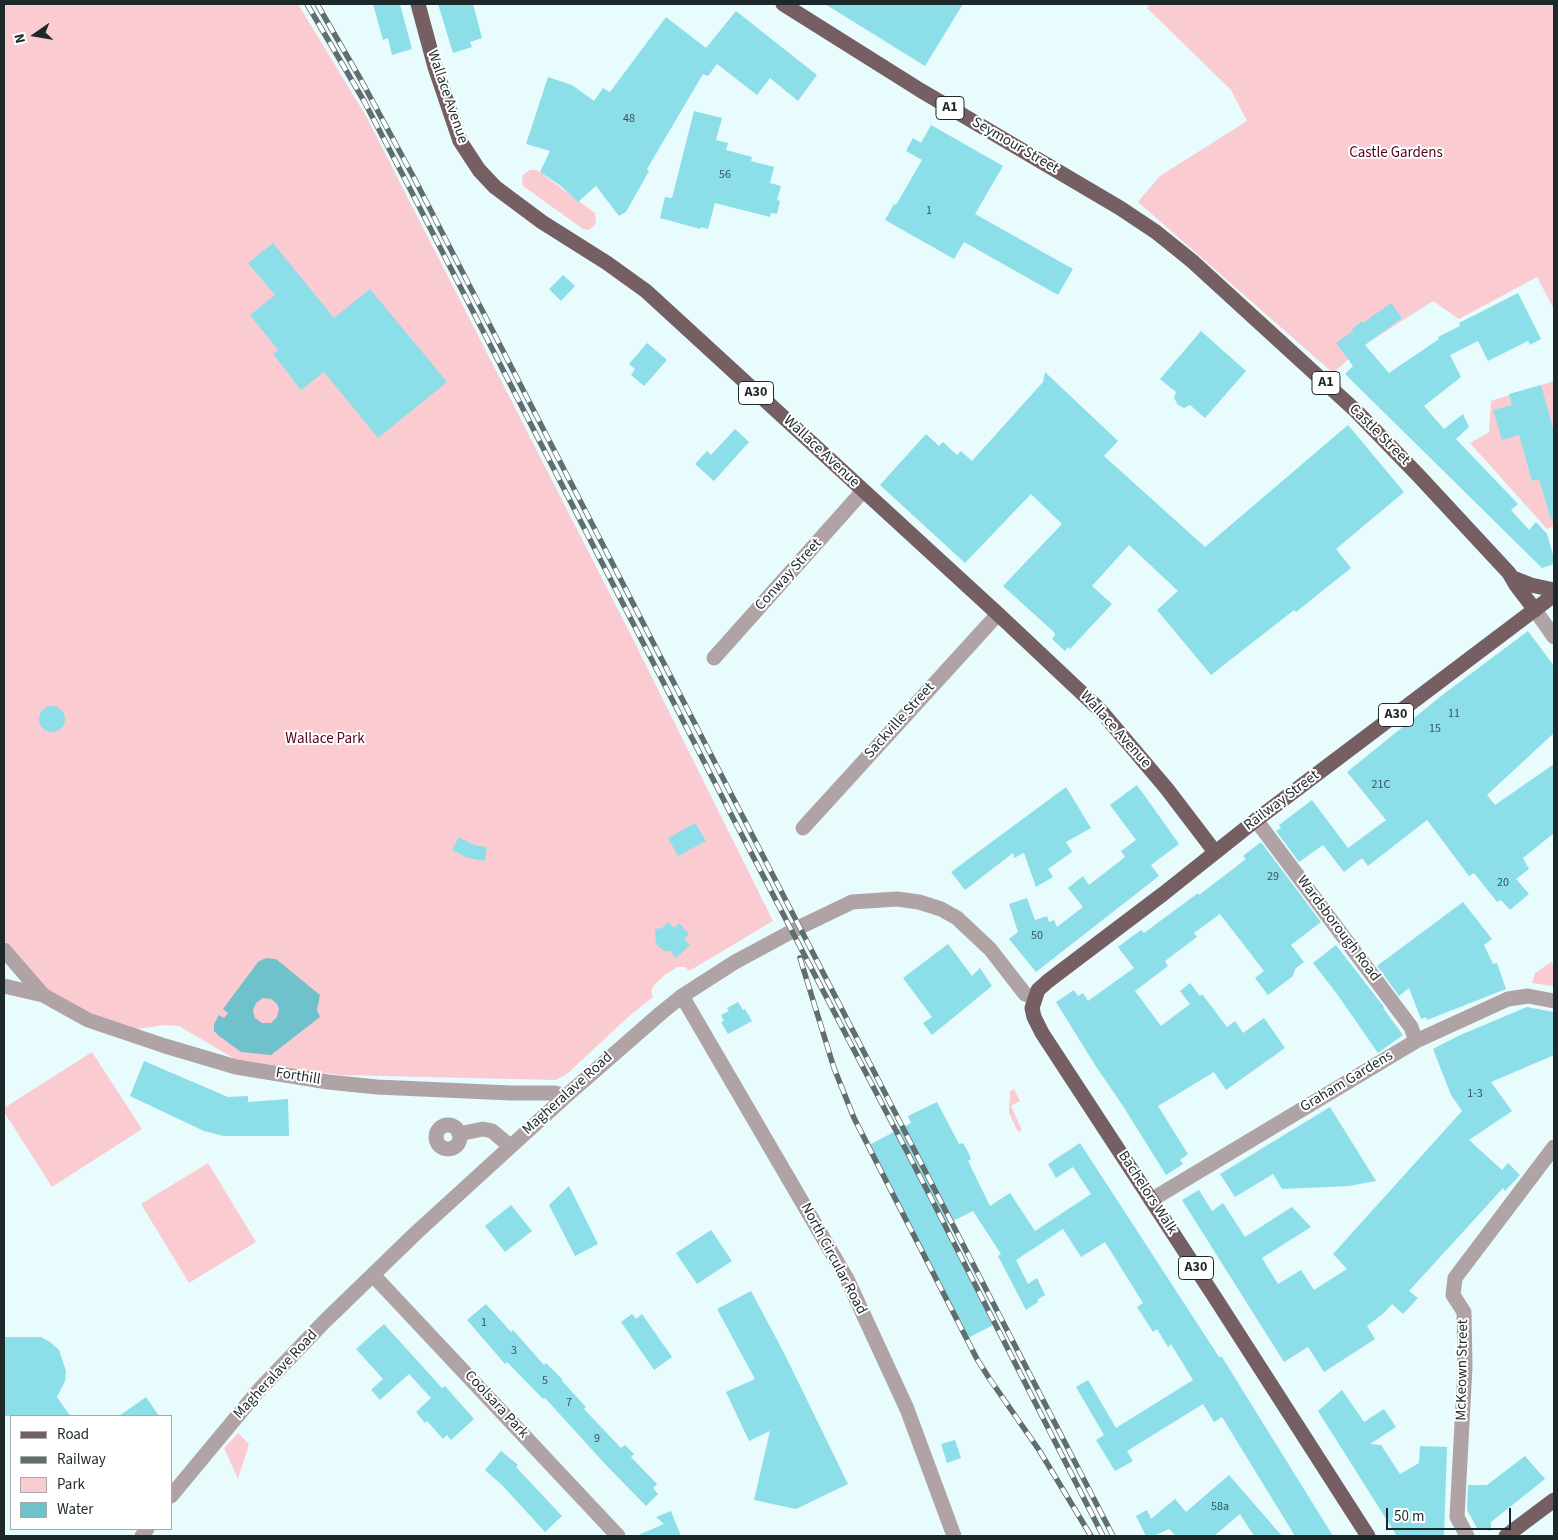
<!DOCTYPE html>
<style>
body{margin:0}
#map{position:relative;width:1558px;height:1540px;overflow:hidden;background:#e8fbfd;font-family:"Source Sans 3",sans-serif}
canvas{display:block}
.frame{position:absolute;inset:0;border:5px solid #1c282a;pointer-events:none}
.legend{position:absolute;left:10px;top:1415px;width:162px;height:115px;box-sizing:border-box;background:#fff;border:1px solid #a4a9aa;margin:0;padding:6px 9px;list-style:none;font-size:15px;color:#1c282a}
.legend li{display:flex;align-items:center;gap:10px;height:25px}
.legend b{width:25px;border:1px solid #a4a9aa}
.north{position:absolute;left:10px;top:10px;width:50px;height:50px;-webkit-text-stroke:4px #fff;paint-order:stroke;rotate:257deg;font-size:14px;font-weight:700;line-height:20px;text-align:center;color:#1c282a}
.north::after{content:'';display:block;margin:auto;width:18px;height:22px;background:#1c282a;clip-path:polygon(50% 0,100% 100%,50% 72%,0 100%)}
.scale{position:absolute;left:1386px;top:1508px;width:125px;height:22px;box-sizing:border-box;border:2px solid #1c282a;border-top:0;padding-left:6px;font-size:15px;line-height:18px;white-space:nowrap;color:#1c282a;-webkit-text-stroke:4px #fff;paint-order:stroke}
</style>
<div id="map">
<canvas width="1558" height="1540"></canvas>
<div class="frame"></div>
<ul class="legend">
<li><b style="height:6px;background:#755f62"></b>Road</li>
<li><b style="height:6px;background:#606e70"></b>Railway</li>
<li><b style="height:14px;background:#faccd2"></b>Park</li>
<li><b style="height:14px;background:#6fc1cc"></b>Water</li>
</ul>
<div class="north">N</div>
<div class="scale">50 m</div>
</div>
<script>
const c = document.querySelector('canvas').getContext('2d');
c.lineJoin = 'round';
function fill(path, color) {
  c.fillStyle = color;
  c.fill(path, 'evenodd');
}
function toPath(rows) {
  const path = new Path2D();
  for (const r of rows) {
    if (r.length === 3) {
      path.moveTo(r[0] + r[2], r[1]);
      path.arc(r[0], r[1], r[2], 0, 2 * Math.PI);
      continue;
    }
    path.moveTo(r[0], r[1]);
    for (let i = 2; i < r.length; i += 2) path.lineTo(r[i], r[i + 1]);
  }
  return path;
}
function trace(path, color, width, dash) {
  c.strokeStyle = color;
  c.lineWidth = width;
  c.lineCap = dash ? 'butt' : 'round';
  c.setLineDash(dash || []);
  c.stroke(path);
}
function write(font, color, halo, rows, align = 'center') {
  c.font = font + ' "Source Sans 3",sans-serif';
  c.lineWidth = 4;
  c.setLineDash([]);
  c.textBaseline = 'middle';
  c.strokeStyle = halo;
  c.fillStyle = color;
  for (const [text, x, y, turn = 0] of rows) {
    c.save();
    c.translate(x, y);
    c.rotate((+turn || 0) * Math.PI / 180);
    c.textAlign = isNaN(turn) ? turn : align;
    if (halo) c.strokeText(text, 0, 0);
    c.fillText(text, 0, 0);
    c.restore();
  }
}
fill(toPath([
 [4,4,298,4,366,116,632,637,773,921,689,971,685,967,678,967,666,974,654,985,651,991,653,997,627,1018,567,1074,556,1080,340,1075,240,1062,179,1026,165,1025,137,1029,91,1016,46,991,4,940],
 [1150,4,1554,4,1554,309,1537,277,1459,319,1433,301,1366,344,1333,373,1138,202,1160,176,1247,121,1231,90,1147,8],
 [530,170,537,170,595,213,596,223,593,227,589,230,583,229,523,186,522,182,523,175],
 [1554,381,1554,526,1547,529,1470,443,1489,432,1491,401],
 [1551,962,1554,966,1554,986,1532,983,1535,973],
 [92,1052,142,1129,52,1187,4,1112,4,1108],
 [1014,1089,1020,1101,1011,1106,1022,1130,1018,1132,1009,1113,1010,1091],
 [208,1163,256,1242,189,1283,141,1204],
 [238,1433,249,1444,238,1479,224,1448]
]), '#faccd2');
fill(toPath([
 [266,958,276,959,320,995,317,1010,320,1017,271,1055,241,1052,219,1036,214,1031,214,1024,219,1015,224,1018,228,1013,223,1009,258,962],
 [263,998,271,999,277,1004,279,1009,277,1017,271,1023,262,1023,255,1018,254,1015,253,1010,256,1003]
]), '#6fc1cc');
fill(toPath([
 [373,4,400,4,412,49,392,55,388,38,383,40],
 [438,4,473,4,482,38,470,42,472,47,453,53],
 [825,4,963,4,925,66],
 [736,11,817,75,798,101,770,78,757,95,717,64,708,76,703,74,647,169,649,171,626,212,619,216,596,186,578,202,561,186,540,172,550,151,526,144,548,77,572,85,594,101,603,88,610,92,666,17,706,48],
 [694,111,722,118,716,140,728,143,726,150,752,157,751,161,774,167,770,183,781,186,777,200,780,201,777,214,771,213,770,217,715,203,708,229,701,227,700,229,660,218,665,197,672,198],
 [931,125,1003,166,975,214,1073,269,1058,295,964,242,954,259,885,220,894,204,896,205,922,160,906,151,913,138,921,143],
 [273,243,334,318,370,289,447,382,378,438,324,372,301,390,273,354,278,350,250,315,275,295,248,263],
 [563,275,575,286,561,301,549,289],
 [1518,293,1541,339,1530,345,1528,341,1488,361,1478,341,1450,355,1461,377,1424,406,1444,429,1463,414,1469,427,1456,439,1518,504,1511,510,1529,530,1536,522,1547,534,1554,558,1554,564,1542,568,1345,374,1353,366,1336,343,1353,331,1352,329,1362,321,1363,323,1391,303,1402,318,1365,345,1389,373,1439,339,1438,337,1460,326,1459,323],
 [1201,331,1246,371,1205,418,1190,405,1184,408,1178,405,1174,398,1176,392,1160,379],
 [647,343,667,360,644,386,631,375,635,369,629,364],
 [1045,372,1118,441,1104,456,1205,547,1348,425,1404,492,1336,549,1351,568,1296,612,1294,610,1211,675,1157,610,1178,591,1129,545,1092,586,1112,604,1070,649,1068,647,1065,651,1052,639,1055,635,1054,632,1003,586,1062,524,1031,494,965,563,880,485,926,434,939,446,943,442,957,455,961,451,972,461,1043,382],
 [1541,385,1554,432,1554,518,1551,519,1539,479,1532,481,1519,435,1502,440,1493,410,1512,405,1509,394],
 [735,429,749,442,714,481,695,464,707,451,711,455],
 [1528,631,1554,666,1554,733,1487,795,1495,805,1554,764,1554,833,1523,858,1529,869,1516,879,1529,894,1510,910,1501,900,1497,902,1474,873,1469,876,1427,820,1368,866,1362,858,1344,872,1323,845,1299,862,1276,831,1281,828,1279,825,1312,800,1348,848,1386,820,1347,772,1445,693],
 [52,719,13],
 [1137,785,1179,844,1151,865,1159,876,1036,972,1009,939,1018,932,1009,904,1027,898,1035,920,1047,916,1049,922,1054,920,1057,927,1083,907,1068,888,1083,876,1089,885,1125,857,1121,851,1136,840,1110,805],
 [1066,787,1091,828,1066,842,1072,852,1048,869,1053,877,1036,887,1024,853,1014,858,1013,853,965,890,951,872],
 [695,823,706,841,678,856,668,838],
 [459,837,474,845,487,847,485,861,468,858,452,850],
 [1261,842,1321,922,1291,945,1304,962,1295,969,1293,976,1268,995,1255,978,1264,971,1220,914,1194,933,1197,937,1165,961,1168,966,1135,991,1161,1026,1190,1004,1180,991,1190,983,1200,996,1202,994,1227,1027,1235,1021,1243,1033,1264,1018,1285,1048,1226,1090,1214,1072,1158,1106,1188,1154,1180,1160,1183,1164,1166,1175,1123,1106,1095,1065,1056,1002,1074,990,1078,996,1083,993,1088,1001,1134,968,1118,947,1141,930,1144,933,1198,893,1199,895,1246,859,1243,856],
 [1463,902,1492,939,1484,945,1493,964,1497,963,1506,989,1427,1020,1426,1017,1421,1019,1409,988,1399,996,1377,966],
 [668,922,674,928,679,923,689,934,684,939,690,945,676,958,670,951,664,951,656,944,655,929,662,928],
 [948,944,972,976,980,968,992,986,932,1035,923,1023,932,1017,903,978],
 [1336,945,1384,1007,1383,1008,1403,1035,1378,1053,1337,994,1313,963],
 [738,1002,743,1010,745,1009,752,1021,728,1034,721,1022,724,1021,721,1015,729,1011,727,1008],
 [1527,1007,1554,1012,1554,1055,1491,1082,1512,1111,1469,1140,1502,1170,1508,1163,1520,1175,1505,1191,1503,1188,1409,1291,1418,1298,1403,1314,1392,1304,1385,1312,1367,1326,1375,1339,1324,1372,1308,1347,1284,1362,1182,1200,1199,1190,1212,1211,1223,1203,1245,1237,1292,1207,1311,1227,1262,1258,1278,1284,1301,1270,1314,1290,1347,1269,1333,1254,1462,1111,1451,1095,1433,1049,1458,1036],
 [144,1061,228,1097,248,1096,248,1102,288,1099,289,1136,224,1136,204,1131,130,1096],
 [937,1102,959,1144,963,1143,968,1152,971,1159,968,1161,990,1206,1010,1193,1035,1231,1091,1194,1073,1167,1056,1178,1048,1164,1080,1143,1219,1357,1222,1357,1333,1536,1295,1536,1222,1417,1214,1422,1203,1404,1127,1451,1133,1461,1115,1471,1096,1440,1104,1435,1076,1387,1088,1380,1116,1428,1193,1380,1171,1344,1168,1347,1157,1329,1153,1332,1137,1307,1143,1303,1105,1242,1081,1257,1063,1229,1016,1260,1028,1284,1037,1278,1045,1295,1037,1300,1038,1302,1026,1310,998,1256,1001,1254,973,1211,943,1226,993,1325,968,1338,869,1145,911,1123,908,1116],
 [1330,1107,1376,1181,1349,1186,1282,1189,1273,1174,1235,1197,1220,1174],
 [569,1186,598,1244,575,1256,549,1205],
 [511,1205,532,1231,505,1252,485,1226],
 [711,1230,732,1261,697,1284,676,1253],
 [751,1291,784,1353,848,1484,796,1509,754,1500,770,1431,749,1441,726,1392,755,1379,717,1309],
 [486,1304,511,1332,513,1330,544,1365,546,1363,563,1380,562,1381,586,1407,584,1409,621,1448,625,1445,634,1454,631,1457,657,1484,653,1488,658,1494,646,1506,605,1464,545,1398,543,1399,507,1362,505,1364,467,1320],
 [632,1314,636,1319,642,1314,672,1357,654,1370,621,1322],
 [384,1324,442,1388,445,1386,474,1419,451,1440,447,1435,443,1439,427,1421,425,1423,416,1412,431,1398,409,1374,380,1400,371,1390,383,1379,356,1349],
 [4,1337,41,1337,50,1342,59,1350,66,1371,65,1381,57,1397,70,1416,4,1416],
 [1342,1390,1364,1422,1384,1409,1396,1427,1370,1444,1381,1445,1400,1474,1419,1463,1420,1446,1447,1447,1444,1536,1397,1536,1318,1411],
 [146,1397,159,1416,119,1416],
 [955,1440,961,1458,947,1463,941,1444],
 [501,1451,518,1465,516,1467,562,1516,545,1532,503,1486,485,1470],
 [1525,1456,1545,1479,1491,1522,1491,1531,1477,1528,1467,1510,1468,1485,1487,1485],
 [1229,1475,1282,1536,1254,1536,1240,1514,1214,1536,1176,1536,1169,1529,1154,1536,1146,1536,1136,1516,1147,1510,1151,1519,1175,1499,1186,1512],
 [671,1511,681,1536,636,1536,664,1524,656,1517]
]), '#8cdee9');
trace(toPath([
 [1535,610,1554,637],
 [714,658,863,491],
 [1256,820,1411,1027,1416,1041],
 [803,828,998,614],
 [4,950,43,995,88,1020,165,1046,236,1067,328,1082,377,1087,511,1093,555,1093,566,1096],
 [4,986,43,995],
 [682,996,847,1279,907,1409,954,1536],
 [448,1137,12],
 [459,1134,483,1129,492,1131,510,1146],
 [1151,1200,1416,1041,1508,999,1528,996,1554,1001],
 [373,1275,618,1536],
 [171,1496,259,1390,324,1322,417,1232,566,1096,661,1013,682,996,735,962,800,927,852,902,897,899,919,902,941,909,957,918,990,949,1025,994,1034,998],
 [142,1536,147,1529],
 [1467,1536,1457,1517,1465,1367,1464,1312,1453,1295,1455,1278,1554,1147]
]), '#b0a3a5', 15);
trace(toPath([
 [418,4,435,67,460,141,479,170,495,187,542,222,607,263,646,291,998,614,1101,711,1167,789,1215,852],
 [783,4,920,90,1120,208,1156,232,1192,261,1356,411,1418,475,1509,573,1516,585,1535,610],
 [1513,578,1531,585,1554,590],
 [1368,1536,1214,1296,1042,1033,1034,1017,1032,1008,1038,990,1048,981,1163,894,1256,820,1554,595],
 [1506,1536,1554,1500]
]), '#755f62', 15);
const rail = toPath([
 [307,4,364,101,407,183,733,818,928,1192,1103,1536],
 [317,4,361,80,413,176,1113,1536],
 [800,958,834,1068,854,1118,977,1359,989,1378,1039,1450,1091,1536]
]);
trace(rail, '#606e70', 5.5);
trace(rail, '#fff', 4, [11]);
write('12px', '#38565a', null, [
 ["48",629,119],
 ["56",725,175],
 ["1",929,211],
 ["11",1454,714],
 ["15",1435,729],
 ["21C",1381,785],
 ["29",1273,877],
 ["20",1503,883],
 ["50",1037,936],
 ["1-3",1475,1094],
 ["1",484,1323],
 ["3",514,1351],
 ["5",545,1381],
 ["7",569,1403],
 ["9",597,1439],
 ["58a",1220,1507]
]);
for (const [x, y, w] of [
 [950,108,28],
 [1326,383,28],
 [756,393,35],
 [1396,715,35],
 [1196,1268,35]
]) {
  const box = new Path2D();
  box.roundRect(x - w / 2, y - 11.5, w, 23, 4);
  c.fillStyle = '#fff';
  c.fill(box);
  trace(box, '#1c282a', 1);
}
write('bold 14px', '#1c282a', null, [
 ["A1",950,108],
 ["A1",1326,383],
 ["A30",756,393],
 ["A30",1396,715],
 ["A30",1196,1268]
]);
write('15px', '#1c282a', '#fff', [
 ["Wallace Avenue",447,97,71],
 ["Seymour Street",1015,146,30],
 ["Castle Street",1379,435,45],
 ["Wallace Avenue",821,452,43],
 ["Conway Street",789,575,-48],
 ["Sackville Street",900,721,-48],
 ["Wallace Avenue",1115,730,48],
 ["Railway Street",1282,801,-37],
 ["Wardsborough Road",1338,929,53],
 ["Forthill",298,1077,9],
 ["Graham Gardens",1347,1082,-31],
 ["Magheralave Road",568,1094,-42],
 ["Bachelors Walk",1147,1193,57],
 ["North Circular Road",833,1259,62],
 ["McKeown Street",1463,1370,-89],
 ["Magheralave Road",276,1375,-47],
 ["Coolsara Park",496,1405,47]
]);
write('15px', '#54021e', '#fff', [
 ["Castle Gardens",1396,154],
 ["Wallace Park",325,740]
]);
</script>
